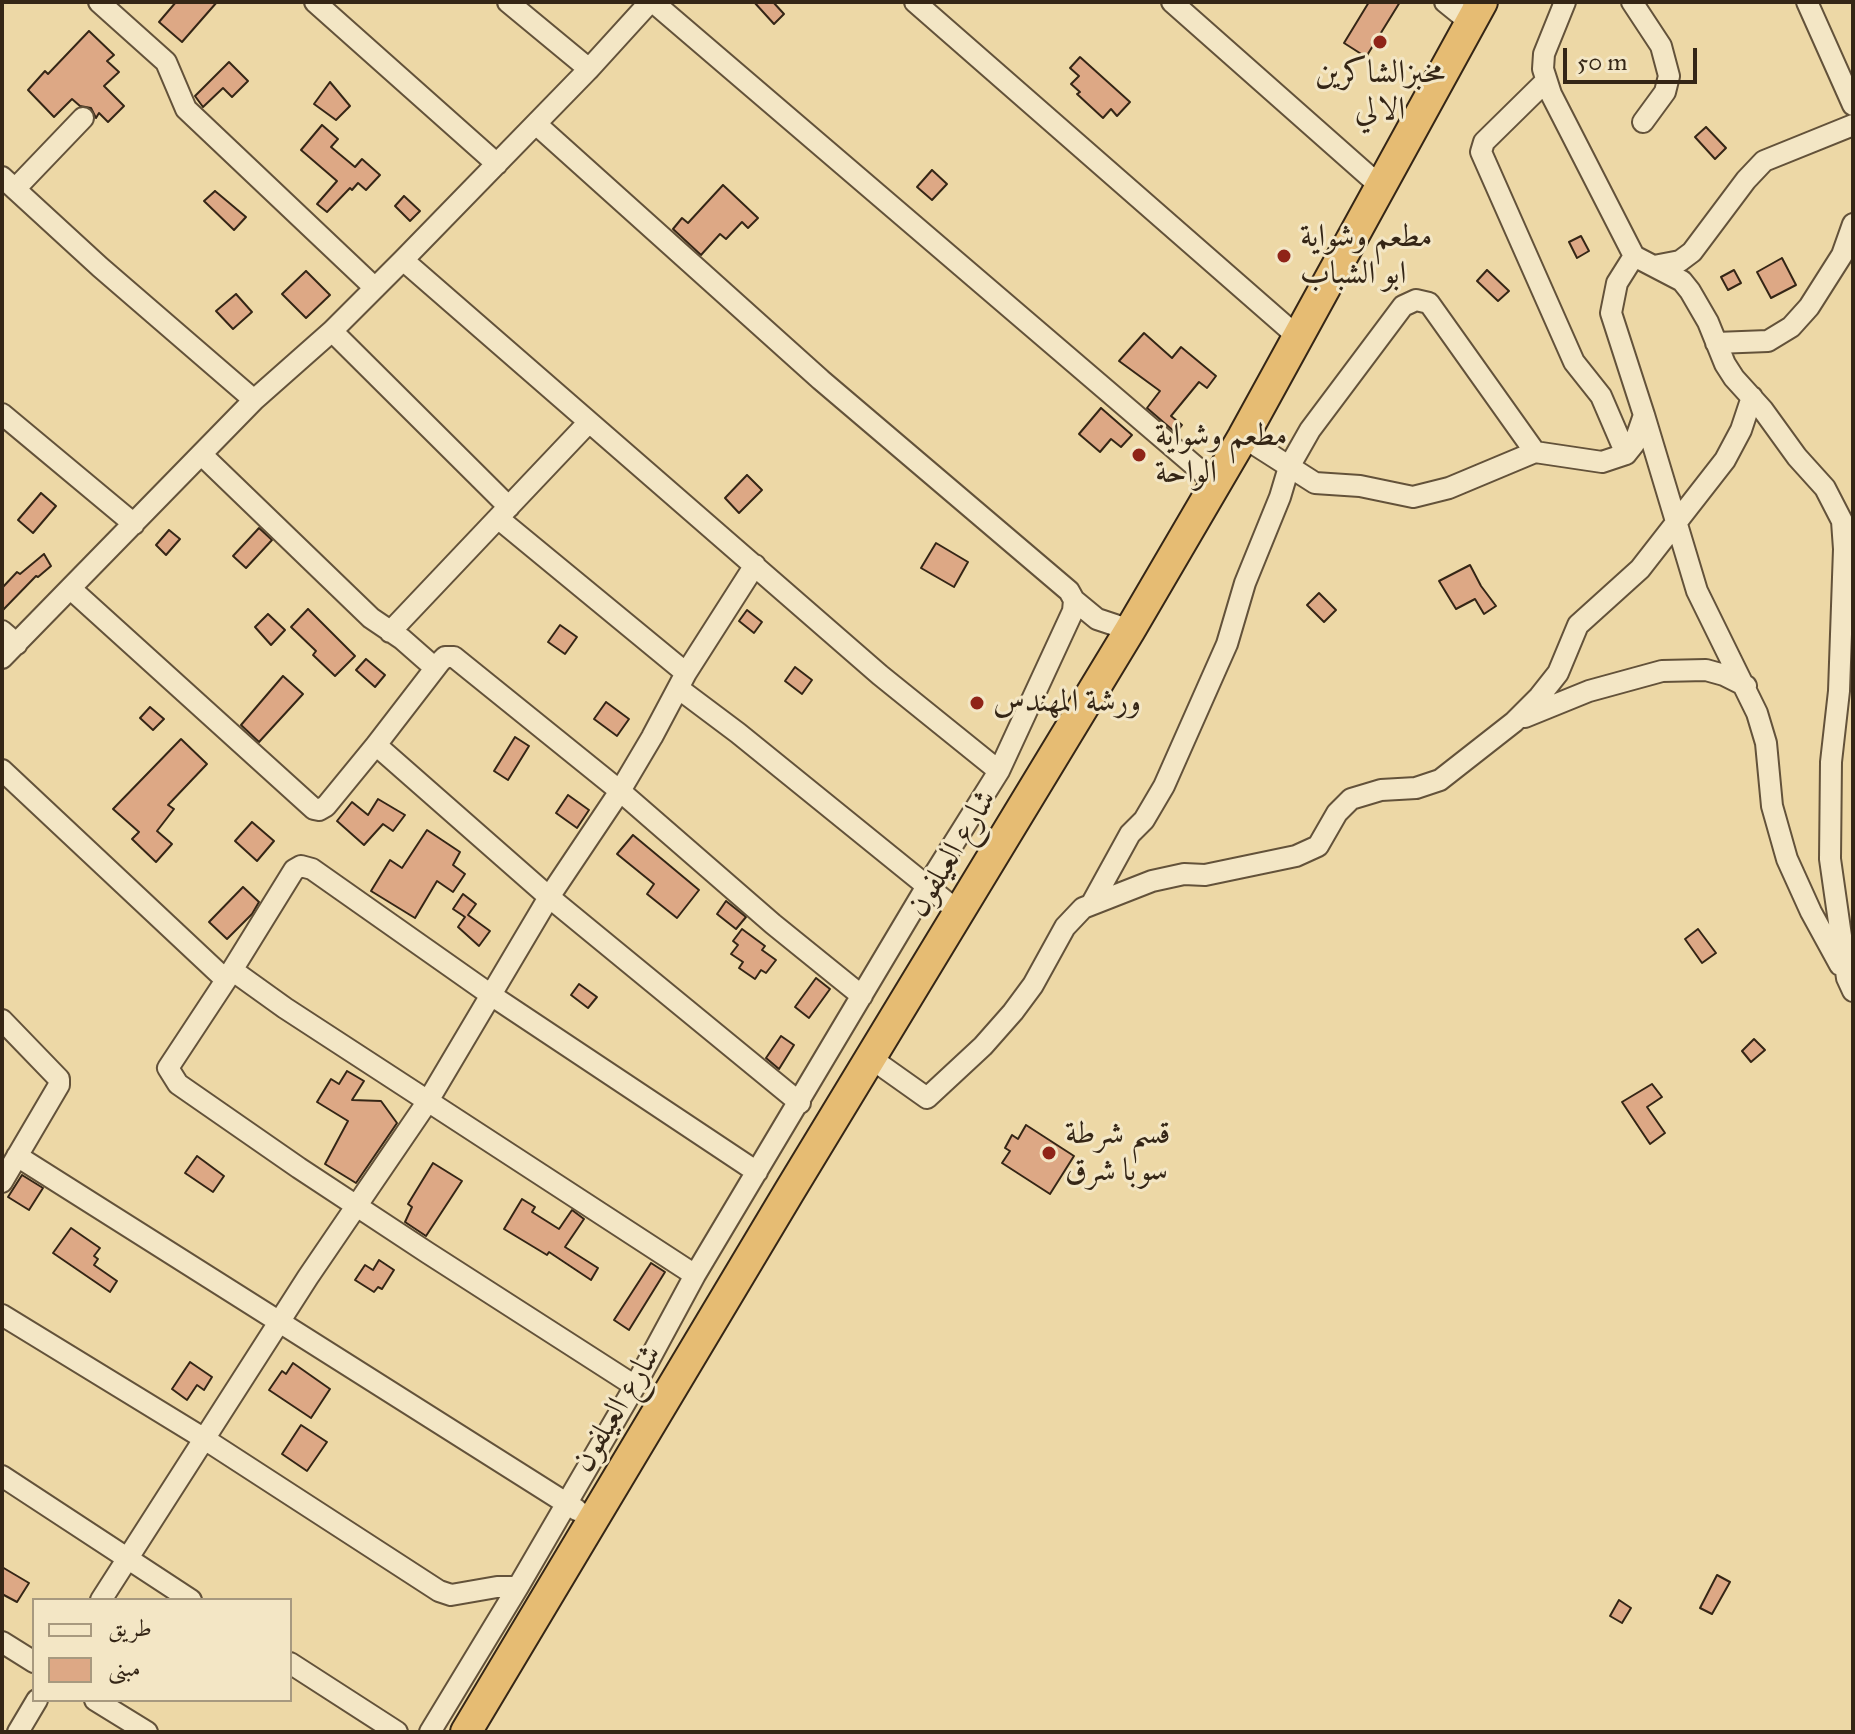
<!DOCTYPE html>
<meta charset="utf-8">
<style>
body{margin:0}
#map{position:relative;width:1855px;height:1734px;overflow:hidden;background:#edd8a6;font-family:"IM FELL Great Primer",Amiri,serif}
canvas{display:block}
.frame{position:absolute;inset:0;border:4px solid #352616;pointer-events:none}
.legend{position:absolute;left:32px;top:1598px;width:260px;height:104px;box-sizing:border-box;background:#f3e6c5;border:2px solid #a7997f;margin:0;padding:10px 14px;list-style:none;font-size:24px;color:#352616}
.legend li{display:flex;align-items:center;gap:16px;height:40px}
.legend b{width:40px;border:2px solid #a7997f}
.scale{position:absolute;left:1563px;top:48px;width:134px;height:36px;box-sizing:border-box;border:4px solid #352616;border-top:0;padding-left:10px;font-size:24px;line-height:28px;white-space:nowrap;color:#352616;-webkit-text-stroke:6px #f3e6c5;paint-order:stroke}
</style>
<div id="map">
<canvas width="1855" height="1734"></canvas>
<div class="frame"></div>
<ul class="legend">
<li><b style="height:10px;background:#f3e6c5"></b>طريق</li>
<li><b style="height:22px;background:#dda885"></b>مبنى</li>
</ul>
<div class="scale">50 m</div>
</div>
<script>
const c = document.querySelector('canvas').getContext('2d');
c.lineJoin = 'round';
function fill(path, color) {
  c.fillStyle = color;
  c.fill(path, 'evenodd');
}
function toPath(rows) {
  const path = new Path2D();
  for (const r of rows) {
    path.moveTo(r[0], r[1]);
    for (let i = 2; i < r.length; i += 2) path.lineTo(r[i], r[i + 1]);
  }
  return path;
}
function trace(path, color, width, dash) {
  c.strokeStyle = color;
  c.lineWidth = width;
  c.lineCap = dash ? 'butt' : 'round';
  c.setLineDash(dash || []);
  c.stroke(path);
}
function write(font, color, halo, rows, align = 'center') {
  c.font = font + ' "IM FELL Great Primer",Amiri,serif';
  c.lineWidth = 6;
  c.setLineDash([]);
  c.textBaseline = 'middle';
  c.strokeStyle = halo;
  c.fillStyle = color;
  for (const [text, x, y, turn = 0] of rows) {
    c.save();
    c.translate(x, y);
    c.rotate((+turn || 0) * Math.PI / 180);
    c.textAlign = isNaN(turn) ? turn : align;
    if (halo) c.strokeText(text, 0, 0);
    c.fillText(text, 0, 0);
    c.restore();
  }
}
const building = toPath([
 [176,2,217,2,182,42,159,22,176,2],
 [754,2,773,2,784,14,774,24,754,2],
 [1369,2,1400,2,1366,57,1344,43,1369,2],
 [89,31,114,55,107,61,119,72,104,86,124,106,108,122,99,113,96,118,91,108,80,106,72,99,54,117,28,90,45,71,48,74,89,31],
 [1080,57,1130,102,1117,116,1111,109,1103,118,1077,94,1080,92,1071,84,1079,76,1070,68,1080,57],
 [229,62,248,81,232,97,223,88,203,107,195,96,229,62],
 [330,82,350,106,336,120,314,104,330,82],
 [322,125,338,139,331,147,355,167,362,159,380,175,366,190,358,183,352,190,350,188,327,212,317,204,337,181,301,150,322,125],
 [1706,127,1726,148,1715,159,1695,137,1706,127],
 [932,170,947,184,932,200,917,187,932,170],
 [723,185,758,218,748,228,742,222,726,239,720,234,701,255,673,229,682,218,688,223,723,185],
 [215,191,246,217,234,230,204,201,215,191],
 [404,196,420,211,410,221,395,206,404,196],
 [1581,236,1589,251,1577,258,1569,242,1581,236],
 [1782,258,1796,285,1771,298,1757,272,1782,258],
 [1487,270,1509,291,1498,301,1477,281,1487,270],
 [1734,270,1741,283,1728,290,1721,277,1734,270],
 [306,271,330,295,306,318,282,294,306,271],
 [236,294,252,312,233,329,216,311,236,294],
 [1144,333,1172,358,1181,347,1216,376,1207,388,1199,382,1171,416,1182,425,1176,433,1147,408,1160,391,1119,361,1144,333],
 [1101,408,1132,435,1121,447,1111,439,1100,452,1079,434,1101,408],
 [747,475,762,490,739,513,725,498,747,475],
 [41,493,56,506,33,533,18,520,41,493],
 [259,528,272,540,246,568,233,556,259,528],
 [169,530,180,539,166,555,156,545,169,530],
 [936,543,968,562,954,587,921,568,936,543],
 [44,554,51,566,38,577,36,576,2,611,2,588,17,572,20,574,44,554],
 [1470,565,1481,586,1496,606,1484,614,1475,599,1456,609,1439,581,1470,565],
 [1319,593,1336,610,1324,622,1307,605,1319,593],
 [308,609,355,656,335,676,313,655,316,651,291,627,308,609],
 [747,610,762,622,754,633,739,621,747,610],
 [268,614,285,630,271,645,255,627,268,614],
 [560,625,577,637,565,654,548,642,560,625],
 [366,659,385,675,375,687,356,670,366,659],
 [795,667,812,680,802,694,785,681,795,667],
 [283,676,303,694,259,742,241,725,283,676],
 [606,702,629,719,617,736,594,719,606,702],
 [150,707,164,719,153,730,140,718,150,707],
 [515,737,529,746,508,780,494,771,515,737],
 [181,739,207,764,168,805,174,809,157,831,172,844,156,862,132,839,139,832,113,809,181,739],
 [568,795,589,810,577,828,556,813,568,795],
 [378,799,405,815,393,831,383,824,364,845,337,821,352,802,368,815,378,799],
 [252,822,274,841,257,861,235,841,252,822],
 [427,830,460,852,453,865,465,874,453,892,437,881,415,918,371,891,390,860,402,868,427,830],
 [633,835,699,890,677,918,647,894,654,884,617,854,633,835],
 [243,887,259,902,252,914,227,939,209,922,243,887],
 [463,894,476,904,468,915,490,931,479,946,458,927,465,917,453,909,463,894],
 [726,901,746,917,736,929,717,914,726,901],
 [742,929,765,946,762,950,776,960,766,973,761,970,755,979,739,968,743,962,731,954,738,945,733,941,742,929],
 [1698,929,1716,953,1702,963,1685,939,1698,929],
 [816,978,830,989,809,1018,795,1007,816,978],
 [579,984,597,997,588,1008,571,995,579,984],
 [781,1036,794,1045,779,1069,766,1058,781,1036],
 [1754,1039,1765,1050,1751,1062,1742,1051,1754,1039],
 [347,1071,364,1081,352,1100,381,1101,397,1123,356,1183,325,1164,348,1121,317,1102,331,1079,339,1084,347,1071],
 [1652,1084,1662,1097,1647,1107,1665,1133,1650,1144,1622,1102,1652,1084],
 [1026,1125,1074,1156,1050,1194,1002,1163,1010,1151,1005,1148,1012,1135,1018,1139,1026,1125],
 [197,1156,224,1176,213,1192,185,1173,197,1156],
 [433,1163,462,1181,426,1236,405,1222,412,1207,408,1204,433,1163],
 [22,1175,43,1188,29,1210,8,1197,22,1175],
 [522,1199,535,1207,532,1212,559,1229,572,1210,584,1219,565,1247,598,1268,591,1280,549,1252,547,1255,504,1229,522,1199],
 [71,1228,100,1248,94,1256,98,1259,94,1265,117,1281,110,1292,53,1253,71,1228],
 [379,1260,394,1270,382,1289,378,1287,374,1292,355,1280,365,1265,373,1270,379,1260],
 [651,1263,665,1272,629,1330,614,1320,651,1263],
 [190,1362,212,1377,204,1390,197,1385,187,1400,172,1389,190,1362],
 [293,1363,330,1389,311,1418,269,1390,282,1371,286,1374,293,1363],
 [301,1425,327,1442,307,1471,282,1454,301,1425],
 [2,1567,29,1583,17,1602,2,1594,2,1567],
 [1717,1575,1730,1582,1712,1614,1700,1608,1717,1575],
 [1619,1600,1631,1608,1622,1623,1610,1616,1619,1600]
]);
fill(building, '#dda885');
trace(building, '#352616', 2);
const minor = toPath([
 [99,2,166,62,186,109,375,288],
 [315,2,497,164],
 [508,2,589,69],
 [653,2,1216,484],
 [915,2,1298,337],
 [1172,2,1380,186],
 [1445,2,1471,23],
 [1632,2,1661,46,1669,76,1665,92,1643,122],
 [1807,2,1853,105],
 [1545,82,1484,142,1481,152,1574,362,1601,396,1626,454],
 [536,124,821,380,1069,591,1074,600,1097,619,1130,630],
 [2,177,100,267,254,400],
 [15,189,83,118],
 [1634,256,1682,281,1690,291,1708,322,1725,364,1734,378,1763,410,1797,457,1825,488,1842,521,1844,549,1839,691,1831,762,1830,859,1847,978,1853,991],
 [403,260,880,675,999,771],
 [1654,266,1680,261,1692,252,1746,180,1764,161,1853,125],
 [332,331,509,507],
 [1716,343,1768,341,1791,327,1809,307,1842,255,1853,224],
 [2,414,134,524],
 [1644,415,1697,591,1757,713,1766,743,1772,806,1787,859,1811,912,1840,965],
 [1243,437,1315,483,1360,486,1413,497,1449,488,1535,452,1602,462,1626,454,1634,444,1644,415,1611,313,1617,283,1634,256,1551,94,1543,69,1544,54,1565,2],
 [202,455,371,618,402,639,435,668],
 [499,519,686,673],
 [71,589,314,809,319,810,326,806,376,745,440,662,445,657,454,657,620,791,773,924,862,996],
 [2,631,17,644],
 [390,632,589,422],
 [2,658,254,400,332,331,403,260,589,69,650,2],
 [678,688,738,733,959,912],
 [1525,717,1589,691,1662,671,1706,670,1724,675,1746,686],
 [376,745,549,897,800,1103],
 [2,770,226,980],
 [1092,903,1130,834,1144,820,1164,786,1227,644,1245,583,1280,497,1289,467,1310,430,1403,306,1416,300,1429,303,1535,452],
 [232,970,285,1008,695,1275],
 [2,1020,59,1079,59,1085,2,1182],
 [872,1059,927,1098,983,1046,1013,1012,1033,985,1065,927,1083,908,1152,881,1184,874,1205,875,1296,856,1318,846,1337,813,1351,799,1381,790,1416,788,1440,780,1514,722,1539,697,1558,673,1578,625,1640,569,1725,460,1741,430,1752,397],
 [17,1156,577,1510],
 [2,1315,203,1438,439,1591,451,1595,497,1587,518,1587],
 [635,1386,428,1253,299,1168,178,1084,168,1068,226,980,294,870,301,866,312,869,491,995,757,1172],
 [2,1476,191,1600],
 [101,1600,308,1277,428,1101,549,897,620,791,652,737,686,673,755,565],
 [2,1642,34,1662],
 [290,1663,397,1732],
 [95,1700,147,1732],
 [18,1732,37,1700],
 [430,1732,518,1587,635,1386,695,1275,927,886,999,771,1073,611,1074,600]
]);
const highway = toPath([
 [466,1732,789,1192,1130,630,1243,437,1482,2]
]);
trace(minor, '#63523a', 24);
trace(highway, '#352616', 34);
trace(minor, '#f3e6c5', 20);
trace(highway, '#e6bc73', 30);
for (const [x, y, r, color] of [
 [1380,42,8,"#8f2418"],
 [1284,256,8,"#8f2418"],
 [1139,455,8,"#8f2418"],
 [977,703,8,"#8f2418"],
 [1049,1153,8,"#8f2418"]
]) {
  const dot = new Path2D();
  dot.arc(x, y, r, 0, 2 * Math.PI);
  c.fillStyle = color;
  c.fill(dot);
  trace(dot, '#f3e6c5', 3);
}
write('32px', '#352616', '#f3e6c5', [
 ["مخبزالشاكرين",1380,74,"center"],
 ["الالي",1380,111,"center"],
 ["مطعم وشواية",1300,238],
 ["ابو الشباب",1300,275],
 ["مطعم وشواية",1155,437],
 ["الواحة",1155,474],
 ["ورشة المهندس",993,703],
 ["قسم شرطة",1065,1135],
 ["سوبا شرق",1065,1172]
], 'left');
write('32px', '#352616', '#f3e6c5', [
 ["شارع العيلفون",953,854,-59],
 ["شارع العيلفون",618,1409,-59]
]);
</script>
